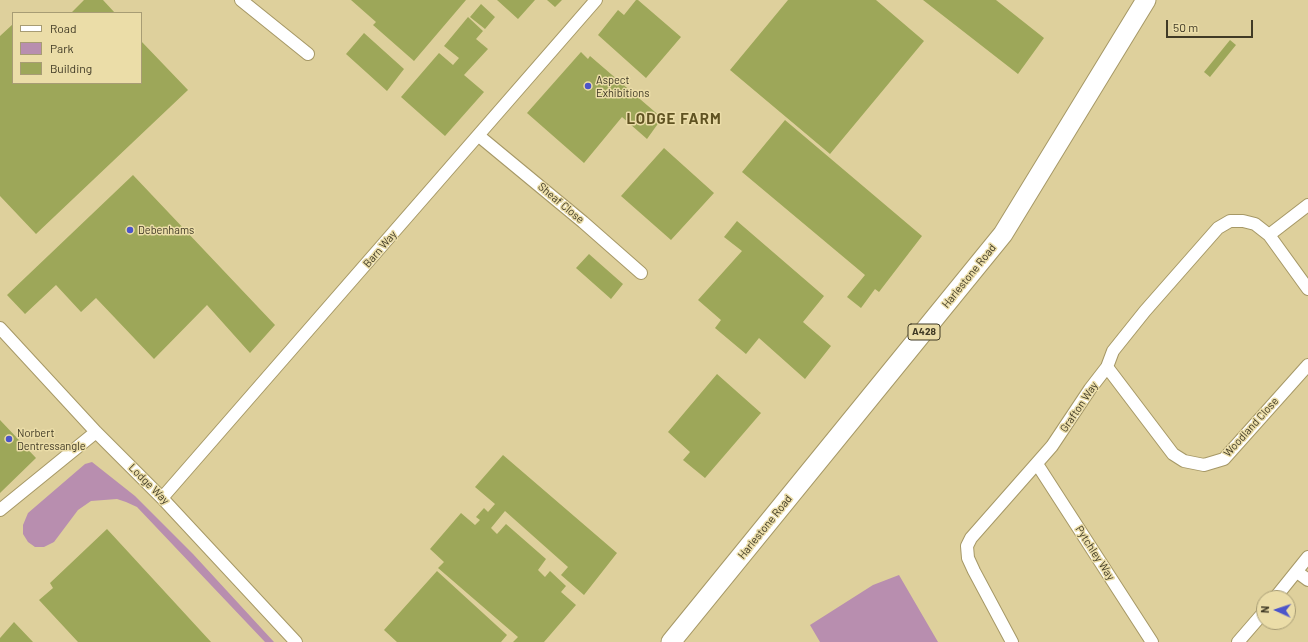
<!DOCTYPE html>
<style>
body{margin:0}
#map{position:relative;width:1308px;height:642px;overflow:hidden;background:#ded09c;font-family:Barlow,sans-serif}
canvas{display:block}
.legend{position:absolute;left:12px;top:12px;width:130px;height:72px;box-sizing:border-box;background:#ebdda8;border:1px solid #a79c74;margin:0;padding:5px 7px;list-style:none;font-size:12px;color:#403a25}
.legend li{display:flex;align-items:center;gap:8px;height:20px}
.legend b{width:20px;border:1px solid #a79c74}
.north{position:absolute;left:1256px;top:590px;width:40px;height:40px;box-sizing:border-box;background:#ebdda8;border:1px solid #a79c74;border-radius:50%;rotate:273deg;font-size:11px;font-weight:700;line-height:16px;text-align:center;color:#403a25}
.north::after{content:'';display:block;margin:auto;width:14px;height:18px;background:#4c55ca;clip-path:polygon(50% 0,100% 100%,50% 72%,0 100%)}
.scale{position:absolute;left:1166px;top:20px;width:87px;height:18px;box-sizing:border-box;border:2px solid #403a25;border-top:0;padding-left:5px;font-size:12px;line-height:14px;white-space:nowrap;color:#403a25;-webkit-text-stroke:3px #ebdda8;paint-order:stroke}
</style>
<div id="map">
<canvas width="1308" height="642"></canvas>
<ul class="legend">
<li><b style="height:5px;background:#fff"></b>Road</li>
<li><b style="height:11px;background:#b88eaf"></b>Park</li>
<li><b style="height:11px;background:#9da759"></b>Building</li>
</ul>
<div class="north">N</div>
<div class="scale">50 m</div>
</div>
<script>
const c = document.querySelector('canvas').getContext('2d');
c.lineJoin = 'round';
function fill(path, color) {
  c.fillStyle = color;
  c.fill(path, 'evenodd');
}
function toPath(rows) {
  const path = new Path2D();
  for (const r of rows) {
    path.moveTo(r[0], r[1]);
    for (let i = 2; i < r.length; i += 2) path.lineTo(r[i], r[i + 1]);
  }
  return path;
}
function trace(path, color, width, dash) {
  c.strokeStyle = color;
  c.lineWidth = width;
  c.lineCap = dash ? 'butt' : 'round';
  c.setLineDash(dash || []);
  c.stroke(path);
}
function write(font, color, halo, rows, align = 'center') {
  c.font = font + ' Barlow,sans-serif';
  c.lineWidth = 3;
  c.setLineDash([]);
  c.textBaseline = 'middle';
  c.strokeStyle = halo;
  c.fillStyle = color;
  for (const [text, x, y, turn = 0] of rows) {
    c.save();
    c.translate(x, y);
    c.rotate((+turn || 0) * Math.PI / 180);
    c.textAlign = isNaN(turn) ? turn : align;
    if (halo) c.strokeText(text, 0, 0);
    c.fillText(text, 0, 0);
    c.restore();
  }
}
fill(toPath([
 [92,462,135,496,193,554,274,642,265,642,137,507,126,502,117,499,91,501,78,510,54,542,44,547,35,547,28,542,23,534,23,525,28,513,85,464],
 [899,575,938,642,820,642,810,625,873,585]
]), '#b88eaf');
fill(toPath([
 [84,0,103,0,115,13,71,13],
 [351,0,466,0,414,61,373,25,376,22],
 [497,0,535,0,518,19],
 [547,0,562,0,555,7],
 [636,0,638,0,681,37,646,78,598,35,618,10,624,15],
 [788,0,876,0,924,41,830,154,730,70],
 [923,0,996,0,1044,38,1018,74],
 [481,4,495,17,485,29,470,17],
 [468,17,483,31,476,39,488,49,464,75,484,92,445,136,401,97,439,53,453,65,459,58,444,46],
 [13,24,13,83,141,83,141,41,188,90,36,234,0,196,0,36],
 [364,33,404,69,387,91,346,54],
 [1230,40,1236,45,1210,77,1204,72],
 [581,52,588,59,590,56,662,118,647,139,622,117,584,163,527,113],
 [785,120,922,236,879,292,875,289,861,308,847,297,865,275,742,172],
 [664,148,714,193,671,240,621,196],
 [133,175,275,325,250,353,207,305,154,359,96,298,81,312,56,285,25,314,7,295],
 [737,221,824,296,803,322,831,346,805,379,759,338,746,354,715,328,721,320,698,300,742,251,724,237],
 [589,254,623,284,611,299,576,268],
 [717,374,761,413,705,478,683,460,690,452,668,432],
 [0,420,36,458,0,493],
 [503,455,617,553,584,595,561,575,568,567,505,511,491,528,497,534,506,524,546,559,538,570,545,577,550,571,566,586,561,592,576,605,544,642,513,642,518,637,438,568,444,562,430,549,461,513,475,525,480,520,476,517,484,508,488,512,495,504,475,487],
 [107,529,211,642,78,642,39,600,53,588,50,583],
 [437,571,507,635,501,642,397,642,384,630],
 [14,622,33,642,0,642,0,638]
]), '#9da759');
const street = toPath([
 [241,0,308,54],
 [479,136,583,222,641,273],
 [1269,235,1308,205],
 [0,328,96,432,162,498,296,642],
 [1107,367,1173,454,1184,461,1204,465,1224,459,1308,365],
 [1037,464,1152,642],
 [162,498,596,0],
 [0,510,96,432],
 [1297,572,1308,580],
 [1275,598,1308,557],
 [1012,642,974,571,968,558,967,546,971,538,1052,446,1090,389,1107,367,1113,351,1145,311,1218,228,1230,221,1243,221,1255,224,1269,235,1308,289],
 [1238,642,1264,612]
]);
const primary = toPath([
 [671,642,1003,234,1146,0]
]);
trace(street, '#a69866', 14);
trace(primary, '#a69866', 21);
trace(street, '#fff', 12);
trace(primary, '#fff', 19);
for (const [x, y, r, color] of [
 [588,86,4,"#4c55ca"],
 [130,230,4,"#4c55ca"],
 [9,439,4,"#4c55ca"]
]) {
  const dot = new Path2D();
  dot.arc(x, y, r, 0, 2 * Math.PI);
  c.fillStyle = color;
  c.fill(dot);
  trace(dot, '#ebdda8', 1.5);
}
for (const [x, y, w] of [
 [924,332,32]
]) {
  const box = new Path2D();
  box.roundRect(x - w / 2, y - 8, w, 16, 3);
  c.fillStyle = '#ebdda8';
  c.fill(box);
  trace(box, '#403a25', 1);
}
write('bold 10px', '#403a25', null, [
 ["A428",924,332]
]);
write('11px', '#403a25', '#ebdda8', [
 ["Aspect",596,80],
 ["Exhibitions",596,93],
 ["Debenhams",138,230],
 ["Norbert",17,433],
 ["Dentressangle",17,446]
], 'left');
write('11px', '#403a25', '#ebdda8', [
 ["Sheaf Close",561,203,40],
 ["Barn Way",380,249,-49],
 ["Harlestone Road",969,276,-51],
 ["Grafton Way",1079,407,-56],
 ["Woodland Close",1251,427,-48],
 ["Lodge Way",149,484,45],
 ["Harlestone Road",765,527,-51],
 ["Pytchley Way",1095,553,57]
]);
c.letterSpacing = '1px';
write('bold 15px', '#605322', '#ebdda8', [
 ["LODGE FARM",674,119]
]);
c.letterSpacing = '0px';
</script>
